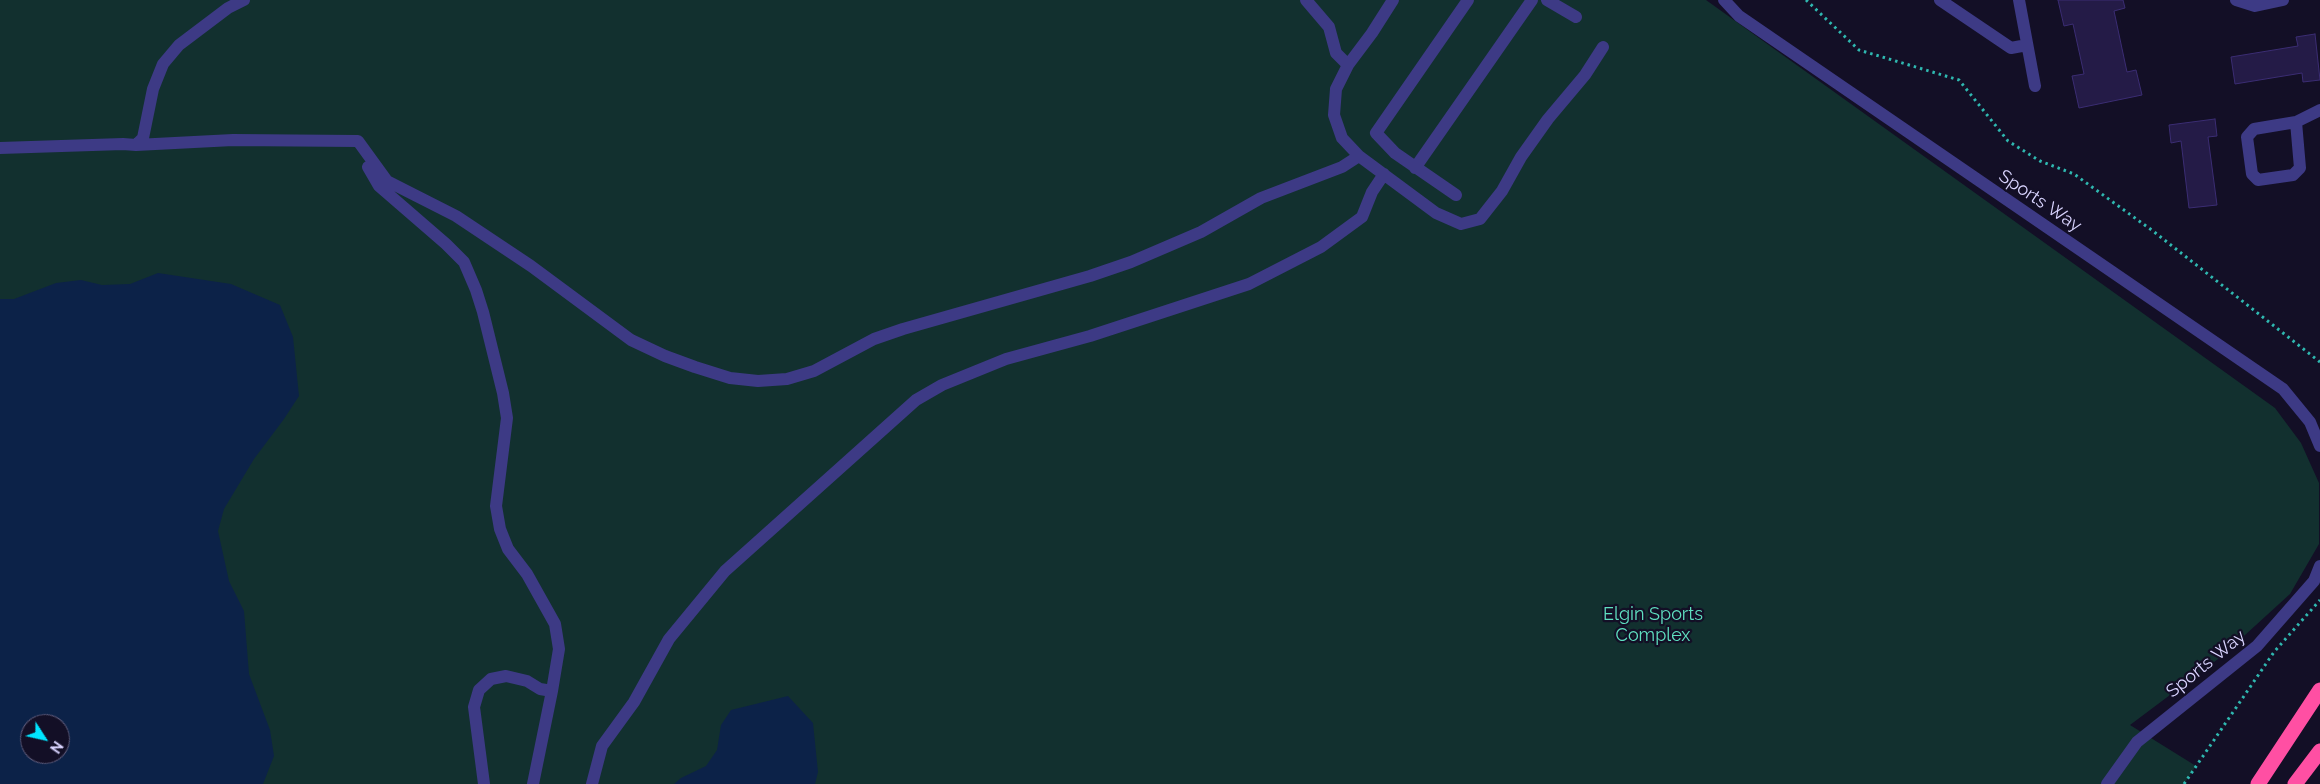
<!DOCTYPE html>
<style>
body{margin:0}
#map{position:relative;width:2320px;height:784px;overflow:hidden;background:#130f26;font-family:Raleway,sans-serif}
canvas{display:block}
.north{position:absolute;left:20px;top:714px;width:50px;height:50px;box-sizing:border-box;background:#130f26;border:1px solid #625e7d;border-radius:50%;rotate:125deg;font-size:14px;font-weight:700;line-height:20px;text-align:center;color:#d9d4ff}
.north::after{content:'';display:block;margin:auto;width:18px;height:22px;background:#00e5ff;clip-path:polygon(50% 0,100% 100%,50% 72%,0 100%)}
</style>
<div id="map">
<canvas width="2320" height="784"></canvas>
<div class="north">N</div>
</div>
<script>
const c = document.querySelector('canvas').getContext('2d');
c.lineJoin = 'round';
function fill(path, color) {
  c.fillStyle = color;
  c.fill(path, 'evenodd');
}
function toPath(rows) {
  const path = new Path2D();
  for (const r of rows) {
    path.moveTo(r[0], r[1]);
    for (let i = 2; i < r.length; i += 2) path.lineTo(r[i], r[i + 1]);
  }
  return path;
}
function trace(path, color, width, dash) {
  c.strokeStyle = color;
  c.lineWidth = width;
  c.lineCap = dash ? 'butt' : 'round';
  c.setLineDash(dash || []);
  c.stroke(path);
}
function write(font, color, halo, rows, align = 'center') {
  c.font = font + ' Raleway,sans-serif';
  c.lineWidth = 4.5;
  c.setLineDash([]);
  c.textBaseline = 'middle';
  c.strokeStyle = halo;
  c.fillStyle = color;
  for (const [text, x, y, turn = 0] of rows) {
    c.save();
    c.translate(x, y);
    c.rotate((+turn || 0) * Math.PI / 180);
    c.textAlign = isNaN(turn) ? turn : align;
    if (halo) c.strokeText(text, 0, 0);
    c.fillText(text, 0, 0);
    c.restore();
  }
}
fill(toPath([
 [0,0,1706,0,2275,408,2301,443,2319,483,2319,544,2290,594,2222,656,2130,725,2196,766,2184,784,0,784],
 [30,724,60,724,60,754,30,754]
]), '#12302f');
fill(toPath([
 [158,273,231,284,280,305,293,337,299,396,284,419,254,459,224,509,218,531,229,581,244,611,249,674,270,730,274,756,263,784,0,784,0,299,14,299,56,283,81,280,102,285,130,284],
 [30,724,60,724,60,754,30,754],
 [788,696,813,723,818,772,815,784,674,784,681,778,706,766,717,750,721,725,731,710]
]), '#0c2248');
const building = toPath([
 [2058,0,2123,0,2125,8,2114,11,2127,72,2136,70,2142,95,2079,108,2072,76,2084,74,2073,24,2064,26,2058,0],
 [2315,34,2320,80,2303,82,2302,73,2235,84,2231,57,2298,46,2296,37,2315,34],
 [2215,119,2217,136,2208,137,2217,205,2189,208,2181,141,2171,143,2169,125,2215,119]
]);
fill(building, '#241b47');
trace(building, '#3b2d73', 1);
trace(toPath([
 [1806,0,1859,50,1959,80,2008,141,2040,161,2074,174,2153,231,2320,362],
 [2184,784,2274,652,2320,600]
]), '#2fb8b0', 3, [2.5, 4]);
trace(toPath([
 [1306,0,1329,27,1336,53,1348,65],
 [1393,0,1372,33,1348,65,1336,89,1334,115,1342,138,1359,156,1436,213,1461,224,1480,219,1502,191,1521,157,1548,119,1585,75,1603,47],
 [1547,0,1576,17],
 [1724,0,1739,16,2283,389,2310,422,2320,446],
 [1940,0,2011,48,2027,45],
 [2019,0,2035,86],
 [2236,0,2255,6,2283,0],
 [2296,122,2300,168,2293,175,2258,180,2252,174,2247,137,2254,129,2296,122,2320,110],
 [136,145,233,140,358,141,387,181,456,216,531,266,631,340,665,356,695,367,730,378,758,381,787,379,814,371,874,339,903,329,1090,276,1131,262,1201,232,1261,198,1342,167,1359,156],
 [0,148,123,144,136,145,143,138,153,89,163,64,179,45,228,8,244,0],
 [368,167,379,186,446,244,464,262,476,290,483,312,503,393,507,418,496,506,500,529,508,549,527,574,555,624,559,649,552,691,533,784],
 [1415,168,1532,0],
 [1456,195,1395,153,1376,133,1468,0],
 [484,784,474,707,479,690,491,679,506,676,527,681,540,689,552,691],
 [592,784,602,746,634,702,669,639,725,571,916,400,942,385,1006,359,1090,336,1249,284,1321,247,1362,217,1372,192,1384,174],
 [2107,784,2137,742,2257,646,2314,581,2320,566]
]), '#3d3a85', 12);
trace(toPath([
 [2258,784,2320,690],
 [2295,784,2320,751]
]), '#ff4fa3', 15);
write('18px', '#d9d4ff', '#130f26', [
 ["Sports Way",2040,201,34],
 ["Sports Way",2206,664,-39]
]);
write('18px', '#5fe0c0', '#130f26', [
 ["Elgin Sports",1653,615],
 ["Complex",1653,636]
]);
</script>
